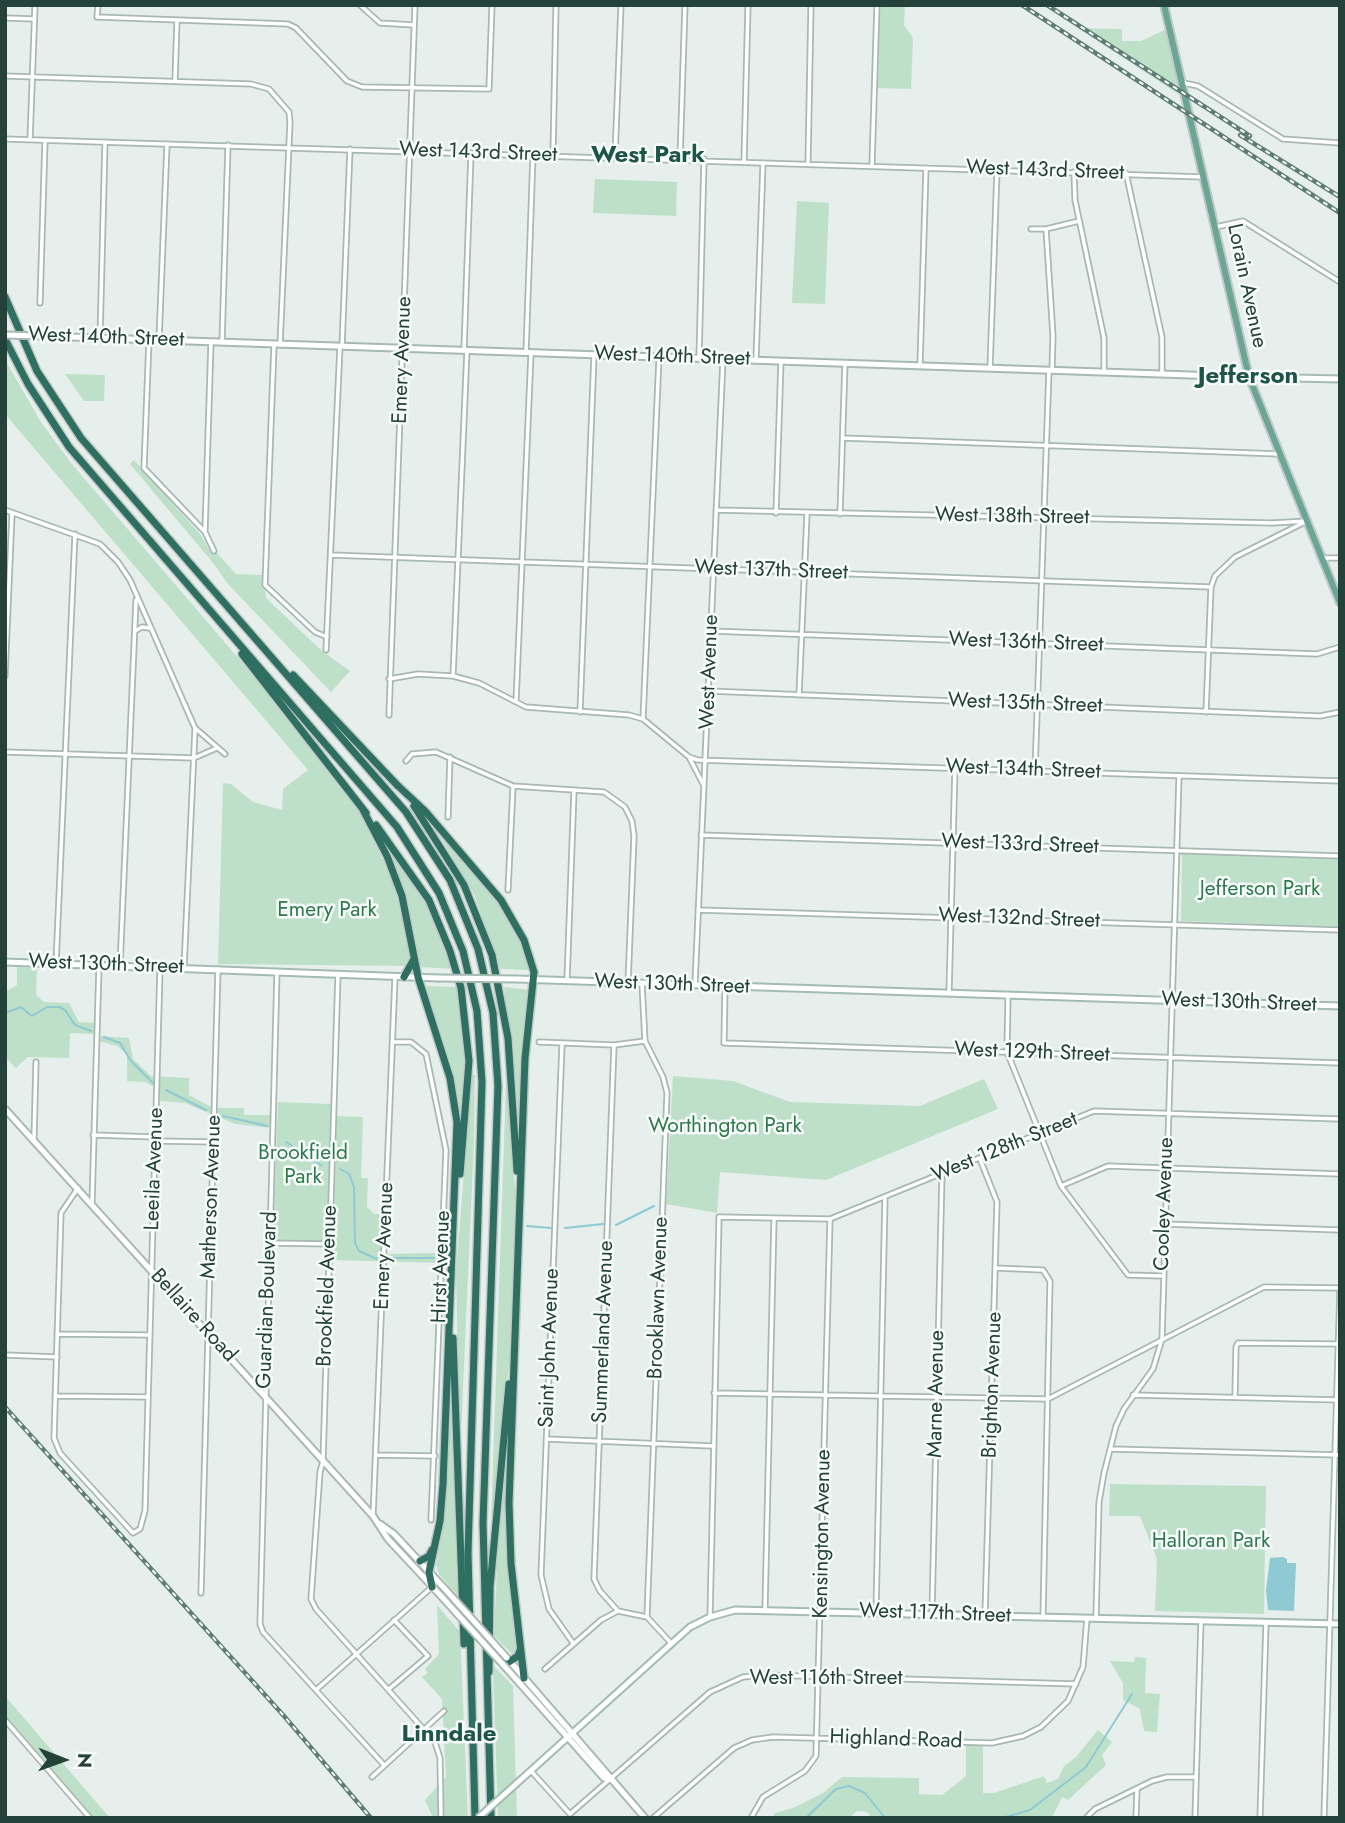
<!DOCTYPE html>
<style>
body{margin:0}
#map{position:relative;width:1345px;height:1823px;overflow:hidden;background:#e6efeb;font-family:Jost,sans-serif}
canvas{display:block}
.frame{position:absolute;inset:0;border:7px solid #24423a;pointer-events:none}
.north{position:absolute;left:28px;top:1725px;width:70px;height:70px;-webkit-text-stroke:5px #f7fbf9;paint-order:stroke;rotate:91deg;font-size:19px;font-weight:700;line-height:28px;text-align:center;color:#24423a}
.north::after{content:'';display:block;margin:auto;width:24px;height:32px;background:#24423a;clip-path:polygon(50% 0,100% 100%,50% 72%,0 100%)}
</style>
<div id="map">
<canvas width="1345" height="1823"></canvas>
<div class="frame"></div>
<div class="north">N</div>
</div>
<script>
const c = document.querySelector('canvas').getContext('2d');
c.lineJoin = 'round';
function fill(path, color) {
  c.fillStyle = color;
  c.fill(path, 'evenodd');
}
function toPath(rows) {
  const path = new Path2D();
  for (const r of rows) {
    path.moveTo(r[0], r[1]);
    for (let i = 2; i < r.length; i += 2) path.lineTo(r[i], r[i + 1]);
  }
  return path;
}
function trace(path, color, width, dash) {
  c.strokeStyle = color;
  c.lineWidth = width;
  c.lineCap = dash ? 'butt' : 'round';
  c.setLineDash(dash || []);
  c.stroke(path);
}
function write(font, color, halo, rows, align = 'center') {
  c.font = font + ' Jost,sans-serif';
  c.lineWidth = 5;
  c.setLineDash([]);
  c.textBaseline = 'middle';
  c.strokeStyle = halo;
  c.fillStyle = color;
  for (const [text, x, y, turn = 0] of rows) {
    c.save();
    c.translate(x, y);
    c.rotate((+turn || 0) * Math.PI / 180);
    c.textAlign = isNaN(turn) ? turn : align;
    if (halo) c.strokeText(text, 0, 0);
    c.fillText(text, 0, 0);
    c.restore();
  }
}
fill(toPath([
 [880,5,905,5,904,25,913,38,911,89,878,88],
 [1078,28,1122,29,1122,41,1141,41,1167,29,1181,96],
 [595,179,677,182,676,216,593,213],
 [797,201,829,203,825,304,792,303],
 [5,360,41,422,71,463,264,688,357,808,393,880,411,956,405,966,218,964,223,783,231,784,253,802,282,810,283,789,308,770,5,414],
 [65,374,105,375,104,401,84,401],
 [134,460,200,534,212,554,217,553,236,574,263,575,266,598,322,651,350,671,331,692,227,583,214,564,130,464],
 [434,826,502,904,524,946,531,970,500,969,474,894],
 [389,847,420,889,438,924,453,969,420,967,403,887,387,848],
 [1182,853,1340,859,1340,927,1181,921],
 [17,967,37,968,36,995,44,1002,69,1003,79,1022,96,1023,96,1034,70,1033,69,1058,28,1057,16,1068,5,1057,5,992,17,985],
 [426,986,457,987,466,1052,459,1150,460,1112,452,1075],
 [504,987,530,990,520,1057,520,1135],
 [98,1036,129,1038,133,1059,151,1076,189,1078,189,1095,213,1108,244,1108,244,1115,272,1115,271,1128,235,1124,185,1103,160,1101,160,1090,145,1082,127,1081,127,1055,117,1046,98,1041],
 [472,1075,475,1075,474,1141,460,1456,456,1271],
 [673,1076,733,1081,790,1102,920,1106,984,1079,998,1109,826,1180,720,1172,717,1213,666,1204],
 [506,1083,509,1083,516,1209,511,1348,491,1523],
 [278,1102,331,1104,328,1242,273,1240],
 [337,1116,363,1117,361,1178,368,1178,367,1207,374,1214,384,1214,383,1254,440,1253,440,1263,333,1260],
 [452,1384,456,1557,458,1597,439,1574,436,1565,445,1514],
 [508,1433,509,1581,518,1647,513,1655,494,1636,499,1522],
 [1110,1484,1266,1486,1264,1614,1155,1611,1157,1559,1140,1516,1109,1516],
 [437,1605,460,1632,468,1818,433,1818,425,1800,446,1777,442,1699,422,1677,428,1673,425,1669,439,1654],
 [1135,1657,1146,1658,1145,1693,1160,1694,1157,1732,1144,1731,1140,1709,1123,1700,1123,1683,1110,1661,1134,1662],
 [493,1665,513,1686,517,1818,498,1818],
 [5,1696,110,1818,94,1818,5,1715],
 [1098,1730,1112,1742,1102,1755,1106,1765,1068,1800,1062,1797,1052,1818,872,1818,867,1812,857,1811,849,1818,772,1818,775,1813,793,1808,823,1793,842,1777,919,1778,919,1794,942,1795,966,1776,966,1745,983,1745,983,1793,994,1793,1044,1776,1047,1783,1058,1779,1064,1766,1076,1757]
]), '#bfe0c8');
fill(toPath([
 [1283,1557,1287,1559,1287,1563,1296,1563,1294,1611,1268,1610,1266,1590,1270,1558]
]), '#8ec9d4');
trace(toPath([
 [5,1013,21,1007,32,1016,47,1007,59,1007,65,1010,75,1025,91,1031],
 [104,1037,120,1043,131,1061,153,1083],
 [166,1090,206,1110],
 [223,1116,267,1126],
 [286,1142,321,1165],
 [340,1169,349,1174,354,1187,355,1243,359,1251,377,1259],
 [616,1225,654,1206],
 [527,1226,551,1228],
 [565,1228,603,1224],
 [391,1258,434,1258],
 [806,1818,836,1789,849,1786,865,1793,885,1818],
 [1002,1818,1030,1810,1086,1767,1132,1694]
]), '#8ec9d4', 2);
const minor = toPath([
 [98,5,97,17,288,24,296,28,347,81,362,87,489,89,492,5],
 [360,5,380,23,414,25],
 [6,18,34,19],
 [5,76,251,84,269,89,289,112,290,122,280,345],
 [175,81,177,20],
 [1184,83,1198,86,1283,139,1340,143],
 [5,139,1203,177],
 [30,140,35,5],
 [553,155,556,5],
 [615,157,621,5],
 [680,159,685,5],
 [744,162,748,5],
 [808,163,811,5],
 [872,165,877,5],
 [1074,172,1075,200,1104,338,1104,371],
 [1126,173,1162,337,1162,373],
 [1216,227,1243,221,1340,282],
 [1031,229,1046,229,1079,221],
 [1046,229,1053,336,1052,370],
 [40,303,45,141],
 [100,338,105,142],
 [149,340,144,468,205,532,214,551],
 [159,340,167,144],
 [222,342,228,145],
 [274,345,265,585,315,632,327,637],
 [342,346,350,149],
 [464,350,471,153],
 [526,352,533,155],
 [699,358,704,159],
 [756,360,763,163],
 [920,365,926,168],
 [990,368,997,171],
 [843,438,1279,454],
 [5,510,100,544,118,562,130,580,195,728,225,754],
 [716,510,1272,523,1307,521],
 [776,513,781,361],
 [840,514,845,363],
 [205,532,211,342],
 [331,555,1211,587],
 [1321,558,1340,558],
 [135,631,142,627,149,628],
 [711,631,1317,654,1340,647],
 [326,650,340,346],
 [5,676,12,514],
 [453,676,467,350],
 [389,679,418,674,453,676,479,683,526,707,629,715,643,719,689,757,698,760,1340,781],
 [709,691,1320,716,1340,712],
 [799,695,807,514],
 [516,702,531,353],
 [580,712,594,355],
 [1206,712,1211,587,1215,576,1235,557,1305,522],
 [389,715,415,5],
 [643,719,659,358],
 [5,752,194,758,217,748],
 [690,759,704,786],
 [406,761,412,754,436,752,513,786,604,792,625,807,632,821,634,836,628,983],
 [1035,772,1049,370],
 [448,817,450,757],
 [701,835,1340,856],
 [508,890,513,787],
 [698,910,1340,930],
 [56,964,75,534],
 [120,967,136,600],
 [184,968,195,729],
 [277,972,260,1624,263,1632,384,1765],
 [338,974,323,1461,320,1472,311,1599,316,1609,435,1742,440,1758,441,1818],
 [567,980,574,791],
 [642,984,645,1041,663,1077,667,1093,647,1617],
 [695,984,723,359],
 [725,987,724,1043,1340,1063],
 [949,992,955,768],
 [1008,996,1007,1052,1061,1186,1128,1275,1162,1276],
 [393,1042,411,1042,426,1054,446,1150,431,1520],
 [539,1042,614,1045,645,1041],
 [562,1045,541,1575,549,1609,573,1643],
 [614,1045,594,1579,600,1591,618,1611],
 [93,1135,156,1137],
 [34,1139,36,1062],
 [156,1141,214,1142],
 [980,1159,997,1202,985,1616],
 [1061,1186,1108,1166,1340,1174],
 [78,1188,61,1213,54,1438,60,1453,133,1533,140,1529,145,1511,160,968],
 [92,1204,99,966],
 [1164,1224,1340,1230],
 [271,1243,329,1244],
 [996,1268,1043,1270,1050,1281,1043,1617],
 [57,1334,149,1335],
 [5,1355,57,1357],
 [714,1393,1048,1399,1264,1287,1340,1288],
 [1133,1395,1340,1400],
 [55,1396,148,1397],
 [1235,1396,1236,1347,1238,1343,1338,1344],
 [547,1439,712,1446],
 [1111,1449,1340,1455],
 [377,1455,435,1456],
 [373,1516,395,977],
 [201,1593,218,969],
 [765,1609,774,1218],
 [876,1612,885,1198],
 [932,1614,942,1173],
 [710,1617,719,1217,830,1219,1094,1111,1340,1119],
 [1096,1618,1099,1502,1104,1473,1116,1426,1124,1409,1153,1369,1162,1339,1179,776],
 [545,1669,601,1620,618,1611,647,1617,671,1643],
 [389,1689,428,1656,394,1620],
 [316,1690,432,1587],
 [5,1720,90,1818],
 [531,1771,570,1814,710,1692,743,1677,764,1675,1076,1684],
 [372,1777,444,1711],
 [653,1818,734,1748,752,1740,773,1737,992,1743,1023,1736,1041,1727,1068,1701,1083,1667,1087,1618],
 [751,1818,763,1797,805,1771,816,1756,830,1219],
 [1086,1818,1095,1809,1152,1781,1167,1777,1196,1777],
 [1136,1818,1137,1789],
 [1195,1818,1201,1621],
 [1260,1818,1266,1623],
 [1324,1818,1340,1288]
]);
const tertiary = toPath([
 [41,336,1249,377],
 [5,1109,373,1516,388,1539,442,1597],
 [380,1524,394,1534,445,1589],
 [508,1659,645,1818],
 [507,1669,604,1778,611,1779]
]);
const secondary = toPath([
 [1249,377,1340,379],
 [5,962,438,978],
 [517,979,1340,1006],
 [516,1784,690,1627,710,1617,735,1610,1340,1624]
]);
const primary = toPath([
 [1164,5,1249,377,1340,603]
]);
const motorway = toPath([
 [5,297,37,371,81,438,406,812,450,880,478,949,493,1013,498,1086,483,1523,491,1818],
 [5,339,28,384,69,447,397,827,439,893,463,951,477,1011,482,1082,468,1553,475,1818],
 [242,654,366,813],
 [293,675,398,786],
 [396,784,425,811,501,900,524,940,534,972,525,1058,509,1503,511,1564,524,1678],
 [414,806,464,885,492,955,508,1038,517,1171],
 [363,810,387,856,402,896,418,977,450,1078,457,1122,443,1484,440,1521,429,1572,432,1587],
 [376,825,429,900,450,951,461,988,469,1061,460,1174],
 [404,977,414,959],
 [453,1338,464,1644],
 [420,1561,429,1556,432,1550],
 [504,1665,518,1656,520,1650],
 [489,1672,490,1587,509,1384]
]);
trace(minor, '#a8b8b2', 7);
trace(tertiary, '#a8b8b2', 9);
trace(secondary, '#a4bbb3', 9);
trace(primary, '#c2cac8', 10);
trace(motorway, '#c2cac8', 10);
trace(minor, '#fff', 3.5);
trace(tertiary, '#fff', 5);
trace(secondary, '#fff', 5);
trace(primary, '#6aa596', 6);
trace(motorway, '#2f6f62', 7);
const rail = toPath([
 [1022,5,1340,213],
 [1047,5,1250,136],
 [1240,135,1340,197],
 [5,1407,284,1716,371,1818]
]);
trace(rail, '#5f7d75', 4.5);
trace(rail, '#f7fbf9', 2, [5]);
const tertiaryBridge = toPath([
 [5,335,41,336],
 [445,1589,507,1658],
 [442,1597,507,1669]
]);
const secondaryBridge = toPath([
 [438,978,517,979],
 [478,1818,516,1784]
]);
trace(tertiaryBridge, '#a8b8b2', 9, []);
trace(secondaryBridge, '#a4bbb3', 9, []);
trace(tertiaryBridge, '#fff', 5);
trace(secondaryBridge, '#fff', 5);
write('21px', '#24423a', '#f7fbf9', [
 ["West 143rd Street",478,153,2],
 ["West 143rd Street",1045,171,2],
 ["Lorain Avenue",1246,286,78],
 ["West 140th Street",106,338,2],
 ["West 140th Street",672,357,2],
 ["Emery Avenue",403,360,-88],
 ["West 138th Street",1012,517,1],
 ["West 137th Street",771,571,2],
 ["West 136th Street",1026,643,2],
 ["West Avenue",710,672,-88],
 ["West 135th Street",1025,704,2],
 ["West 134th Street",1023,770,2],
 ["West 133rd Street",1020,845,2],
 ["West 132nd Street",1019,919,2],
 ["West 130th Street",106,965,2],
 ["West 130th Street",672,985,2],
 ["West 130th Street",1239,1003,2],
 ["West 129th Street",1032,1053,2],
 ["West 128th Street",1005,1148,-22],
 ["Leeila Avenue",155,1169,-88],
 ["Matherson Avenue",212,1197,-88],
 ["Cooley Avenue",1165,1204,-88],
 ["Emery Avenue",385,1246,-88],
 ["Hirst Avenue",442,1267,-88],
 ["Brookfield Avenue",328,1286,-88],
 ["Brooklawn Avenue",659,1298,-88],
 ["Guardian Boulevard",268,1300,-88],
 ["Bellaire Road",193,1316,48],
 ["Summerland Avenue",604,1332,-88],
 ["Saint John Avenue",550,1348,-88],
 ["Brighton Avenue",993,1385,-88],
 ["Marne Avenue",937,1394,-89],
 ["Kensington Avenue",823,1534,-89],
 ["West 117th Street",935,1614,2],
 ["West 116th Street",826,1679],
 ["Highland Road",896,1740,2]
]);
write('21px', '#2d7a4b', '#f7fbf9', [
 ["Jefferson Park",1260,890],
 ["Emery Park",327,911],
 ["Worthington Park",725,1127],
 ["Brookfield",303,1154],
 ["Park",303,1178],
 ["Halloran Park",1211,1542]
]);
write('bold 24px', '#1f5548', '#f7fbf9', [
 ["West Park",648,156],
 ["Jefferson",1248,377],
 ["Linndale",449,1735]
]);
</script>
